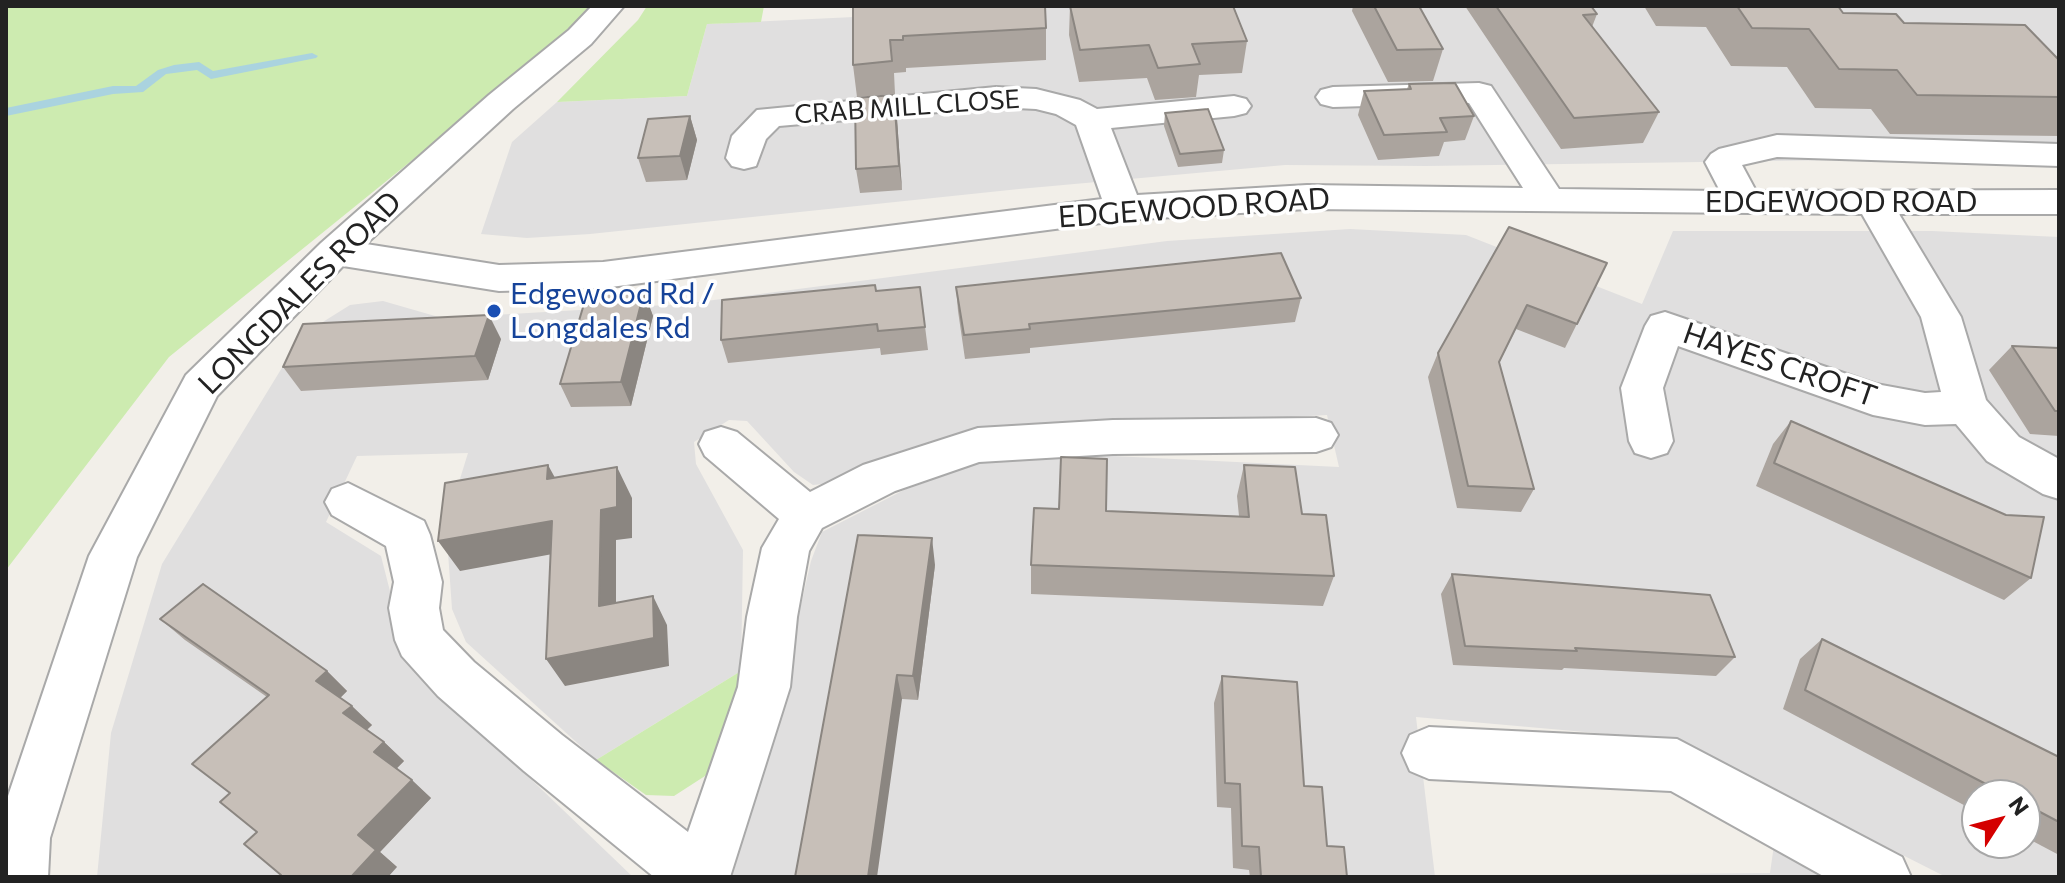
<!DOCTYPE html>
<style>
body{margin:0}
#map{position:relative;width:2065px;height:883px;overflow:hidden;background:#f2efe9;font-family:Commissioner,sans-serif}
canvas{display:block}
.frame{position:absolute;inset:0;border:8px solid #222;pointer-events:none}
.north{position:absolute;left:1961px;top:779px;width:80px;height:80px;box-sizing:border-box;background:#fff;border:2px solid #a7a7a7;border-radius:50%;rotate:54deg;font-size:22px;font-weight:700;line-height:32px;text-align:center;color:#222}
.north::after{content:'';display:block;margin:auto;width:28px;height:36px;background:#d40000;clip-path:polygon(50% 0,100% 100%,50% 72%,0 100%)}
</style>
<div id="map">
<canvas width="2065" height="883"></canvas>
<div class="frame"></div>
<div class="north">N</div>
</div>
<script>
const c = document.querySelector('canvas').getContext('2d');
c.lineJoin = 'round';
function fill(path, color) {
  c.fillStyle = color;
  c.fill(path, 'evenodd');
}
function toPath(rows) {
  const path = new Path2D();
  for (const r of rows) {
    path.moveTo(r[0], r[1]);
    for (let i = 2; i < r.length; i += 2) path.lineTo(r[i], r[i + 1]);
  }
  return path;
}
function trace(path, color, width, dash) {
  c.strokeStyle = color;
  c.lineWidth = width;
  c.lineCap = dash ? 'butt' : 'round';
  c.setLineDash(dash || []);
  c.stroke(path);
}
function write(font, color, halo, rows, align = 'center') {
  c.font = font + ' Commissioner,sans-serif';
  c.lineWidth = 7;
  c.setLineDash([]);
  c.textBaseline = 'middle';
  c.strokeStyle = halo;
  c.fillStyle = color;
  for (const [text, x, y, turn = 0] of rows) {
    c.save();
    c.translate(x, y);
    c.rotate((+turn || 0) * Math.PI / 180);
    c.textAlign = isNaN(turn) ? turn : align;
    if (halo) c.strokeText(text, 0, 0);
    c.fillText(text, 0, 0);
    c.restore();
  }
}
fill(toPath([
 [1085,6,2059,6,2059,164,1839,160,1426,166,1285,165,1019,189,590,234,527,238,481,234,512,142,557,102,687,96,707,24],
 [1350,229,1466,235,1642,304,1673,231,1932,231,2059,237,2059,877,1946,877,1675,740,1416,717,1435,877,732,877,763,769,811,561,822,532,904,490,988,459,1113,456,1339,467,1327,415,1000,433,852,481,813,485,794,472,747,421,729,420,694,442,696,464,743,550,741,671,596,760,466,642,452,609,446,524,468,453,357,456,326,522,381,556,393,603,442,694,633,877,97,877,111,733,162,564,302,335,350,305,383,301,442,318,683,304,1167,241],
 [1977,795,2025,795,2025,843,1977,843],
 [1774,845,1845,877,1550,875,1770,873]
]), '#e0dfdf');
fill(toPath([
 [6,6,594,6,578,26,169,357,6,570],
 [647,6,764,6,761,22,707,24,687,96,557,102,638,20],
 [741,671,741,718,705,776,674,796,646,795,596,760]
]), '#cdebb0');
fill(toPath([
 [312,53,318,56,316,58,211,79,197,70,174,73,166,74,143,92,113,94,6,116,6,108,113,86,136,86,158,70,174,65,199,62,213,71,312,53]
]), '#aad3df');
const minor = toPath([
 [592,6,624,6,591,44,513,109,366,244,499,265,603,262,1102,199,1076,125,1056,114,1036,109,996,107,779,126,766,139,756,166,744,169,732,166,726,158,732,136,757,110,996,87,1036,89,1080,100,1097,109,1234,96,1246,99,1251,106,1246,113,1234,116,1111,128,1137,195,1307,185,1523,188,1469,103,1333,107,1321,104,1316,97,1321,90,1333,87,1479,83,1491,86,1559,189,1720,191,1705,162,1711,154,1719,149,1777,135,2059,144,2059,166,1777,157,1742,165,1756,191,2059,190,2059,214,1899,214,1961,317,1986,400,2019,437,2059,459,2059,499,2043,494,1987,461,1956,424,1925,425,1873,415,1678,346,1663,388,1673,441,1667,453,1651,458,1635,453,1629,441,1621,388,1645,326,1651,316,1665,312,1876,384,1925,393,1941,392,1921,317,1862,214,1307,209,1124,220,603,288,499,291,343,266,217,396,137,557,50,838,48,877,6,877,6,802,89,556,186,375,321,243,489,95,569,30,592,6],
 [1316,418,1331,423,1338,435,1331,447,1316,452,1113,454,979,462,895,491,822,528,809,551,797,617,790,687,730,877,654,877,524,771,438,696,402,656,395,640,389,608,394,582,386,546,332,515,325,502,332,489,348,483,424,521,430,535,442,582,439,608,443,630,474,662,562,735,688,832,738,687,747,617,762,548,779,519,705,456,699,444,705,432,721,427,737,432,810,492,863,465,978,428,1113,420,1316,418],
 [1429,727,1677,739,1902,857,1911,877,1825,877,1671,791,1429,779,1410,771,1402,753,1410,735,1429,727]
]);
trace(minor, '#a9a9a9', 4);
fill(minor, '#fff');
fill(toPath([
 [853,6,1046,28,1046,60,906,68,906,72,894,73,895,94,857,97,853,65],
 [1070,6,1233,6,1247,41,1242,73,1199,75,1196,97,1155,100,1147,78,1079,82,1069,35],
 [1353,6,1419,6,1443,49,1433,81,1388,82,1352,11],
 [1465,6,1591,6,1597,14,1592,27,1659,112,1643,143,1561,149],
 [1644,6,1838,6,1843,13,1904,23,2059,60,2059,136,1890,134,1871,109,1815,108,1787,67,1731,66,1706,27,1656,26],
 [1409,84,1474,116,1465,140,1444,142,1439,156,1378,160,1358,115,1364,91,1407,89],
 [1165,113,1224,150,1222,163,1178,167,1164,126],
 [690,116,697,140,687,180,646,182,638,158],
 [897,119,902,190,860,193,856,169],
 [1607,263,1565,348,1516,329,1499,363,1534,489,1521,512,1457,508,1428,377,1438,353],
 [920,287,928,350,881,355,880,348,728,363,721,340,876,291],
 [956,287,1301,298,1295,322,1030,348,1030,353,965,359,958,311],
 [644,292,653,316,631,406,571,407,560,384],
 [501,339,488,380,301,391,283,367],
 [2012,346,2059,348,2059,436,2030,434,1989,370],
 [1791,421,2031,578,2004,600,1756,486,1773,444],
 [1244,465,1302,514,1334,576,1323,606,1031,594,1031,565,1106,511,1239,516,1237,496],
 [935,565,918,700,902,699,795,877],
 [1452,574,1735,657,1716,676,1564,668,1562,670,1453,665,1441,594],
 [160,619,327,671,347,691,340,698,372,725,367,730,384,742,404,761,397,768,431,798,380,852,397,867,281,875,257,832,230,793,267,697,185,640],
 [1822,639,2059,757,2059,855,2025,837,2025,795,1977,795,1977,812,1783,709,1800,659],
 [1222,676,1304,786,1327,846,1347,877,1250,877,1249,870,1233,868,1231,808,1217,807,1214,703]
]), '#aba49e');
fill(toPath([
 [894,95,897,119,902,190,899,166],
 [690,116,697,140,687,180,680,156],
 [644,292,653,316,631,406,621,382],
 [489,315,501,339,488,380,475,356],
 [548,465,565,496,547,479],
 [617,467,632,498,632,538,616,540,616,635,599,606,601,510],
 [552,521,569,551,460,571,438,541],
 [932,538,935,565,918,700,913,676],
 [653,596,667,625,669,666,565,686,546,659],
 [327,671,347,691,337,701,316,681],
 [897,675,902,699,877,877,868,877],
 [352,706,372,725,364,732,343,713],
 [384,742,404,761,394,771,374,752],
 [412,780,431,798,380,852,397,867,388,877,351,877,358,835]
]), '#8b8681');
const building = toPath([
 [853,6,1045,6,1046,28,903,36,903,40,890,40,892,61,853,65,853,6],
 [1070,6,1233,6,1247,41,1192,44,1200,64,1158,68,1149,45,1080,50,1070,6],
 [1374,6,1419,6,1443,49,1397,50,1374,6],
 [1496,6,1591,6,1597,14,1583,15,1659,112,1574,118,1496,6],
 [1737,6,1838,6,1843,13,1896,14,1904,23,2025,25,2059,60,2059,97,1917,95,1897,70,1839,69,1809,29,1752,28,1737,6],
 [1455,83,1474,116,1440,118,1447,132,1384,135,1364,91,1411,89,1409,84,1455,83],
 [894,95,899,166,856,169,855,98,894,95],
 [1208,109,1224,150,1180,154,1165,113,1208,109],
 [690,116,680,156,638,158,648,119,690,116],
 [1509,227,1607,263,1577,324,1527,305,1499,362,1534,489,1468,486,1438,353,1509,227],
 [1281,253,1301,298,1029,324,1030,329,964,335,956,287,1281,253],
 [875,285,876,291,920,287,925,327,878,331,877,324,721,340,722,300,875,285],
 [644,292,621,382,560,384,587,294,644,292],
 [489,315,475,356,283,367,303,324,489,315],
 [2012,346,2059,348,2059,411,2055,411,2012,346],
 [1791,421,2006,515,2044,517,2031,578,1774,463,1791,421],
 [1061,457,1107,459,1106,511,1249,517,1244,465,1295,467,1302,514,1326,515,1334,576,1031,565,1034,508,1059,509,1061,457],
 [548,465,547,479,617,467,617,507,601,510,599,606,653,596,654,638,546,659,552,521,438,541,445,483,548,465],
 [858,535,932,538,913,676,897,675,868,877,795,877,858,535],
 [1452,574,1710,595,1735,657,1575,648,1577,651,1465,646,1452,574],
 [203,584,327,671,316,681,352,706,343,713,384,742,374,752,412,780,358,835,376,850,351,877,279,877,281,875,244,844,257,832,220,802,230,793,192,764,269,695,160,619,203,584],
 [1822,639,2059,757,2059,822,2025,804,2025,795,2007,795,1805,690,1822,639],
 [1222,676,1297,682,1304,786,1322,787,1327,846,1344,847,1347,877,1261,877,1259,847,1242,846,1240,784,1225,783,1222,676]
]);
fill(building, '#c7bfb8');
trace(building, '#8b8681', 2);
for (const [x, y, r, color] of [
 [494,311,8,"#1a4fb4"]
]) {
  const dot = new Path2D();
  dot.arc(x, y, r, 0, 2 * Math.PI);
  c.fillStyle = color;
  c.fill(dot);
  trace(dot, '#fff', 3);
}
write('26px', '#222', '#fff', [
 ["CRAB MILL CLOSE",907,107,-4]
]);
write('30px', '#222', '#fff', [
 ["EDGEWOOD ROAD",1841,202],
 ["EDGEWOOD ROAD",1194,208,-4],
 ["LONGDALES ROAD",300,293,-45],
 ["HAYES CROFT",1780,365,19]
]);
write('30px', '#164399', '#fff', [
 ["Edgewood Rd /",510,294],
 ["Longdales Rd",510,328]
], 'left');
</script>
